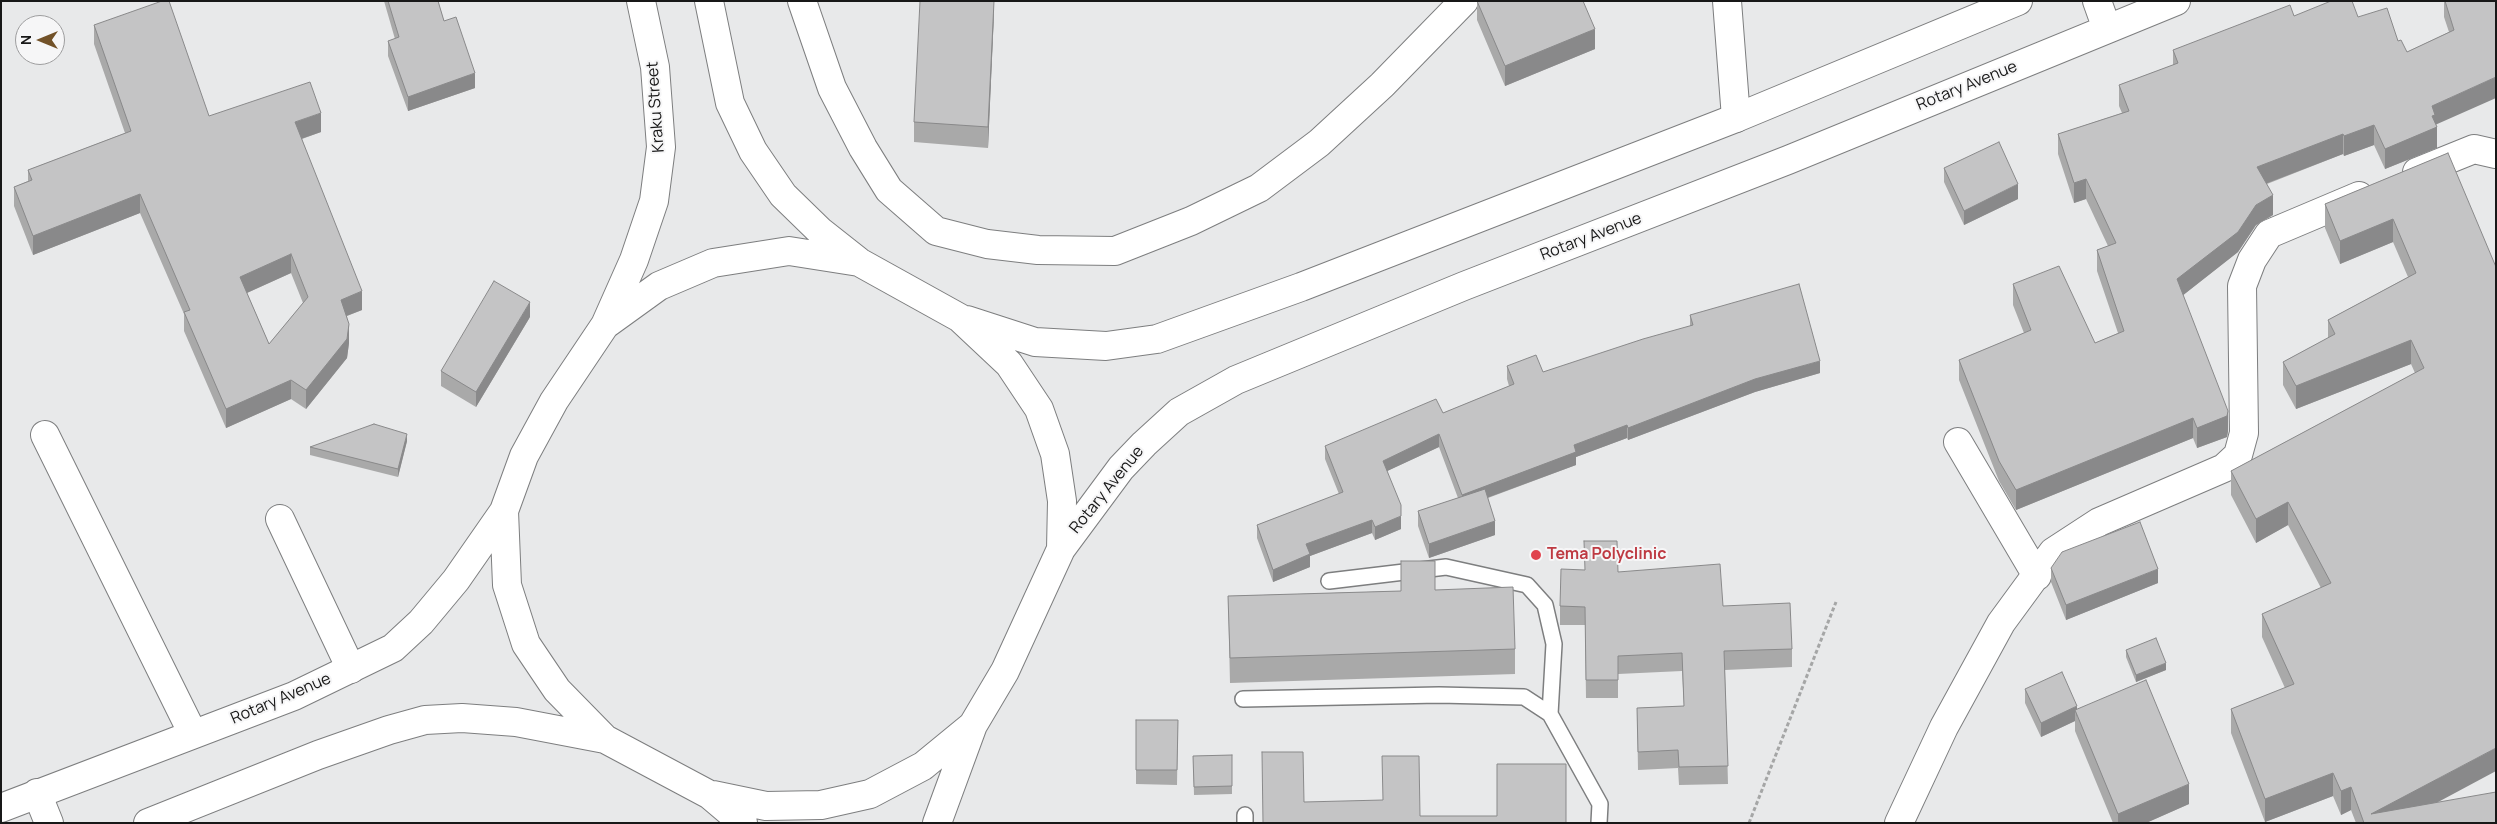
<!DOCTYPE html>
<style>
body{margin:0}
#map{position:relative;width:2497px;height:824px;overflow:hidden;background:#e8e9ea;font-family:Manrope,sans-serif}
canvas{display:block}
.frame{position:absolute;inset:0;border:2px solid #181818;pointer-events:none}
.north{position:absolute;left:15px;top:15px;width:50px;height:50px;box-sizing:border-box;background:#f6f6f7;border:1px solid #9d9d9e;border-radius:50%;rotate:270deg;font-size:14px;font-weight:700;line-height:20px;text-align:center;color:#181818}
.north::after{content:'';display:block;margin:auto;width:18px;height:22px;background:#725228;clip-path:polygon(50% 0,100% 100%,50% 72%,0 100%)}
</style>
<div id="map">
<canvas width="2497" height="824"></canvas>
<div class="frame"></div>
<div class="north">N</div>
</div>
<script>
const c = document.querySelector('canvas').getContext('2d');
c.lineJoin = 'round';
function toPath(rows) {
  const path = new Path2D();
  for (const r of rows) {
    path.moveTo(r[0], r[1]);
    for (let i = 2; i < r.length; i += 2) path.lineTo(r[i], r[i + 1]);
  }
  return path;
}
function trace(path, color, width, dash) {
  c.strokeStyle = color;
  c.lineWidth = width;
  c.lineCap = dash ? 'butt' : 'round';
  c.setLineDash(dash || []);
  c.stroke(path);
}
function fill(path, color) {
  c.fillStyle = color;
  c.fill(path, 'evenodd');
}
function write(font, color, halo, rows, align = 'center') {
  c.font = font + ' Manrope,sans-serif';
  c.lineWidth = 4;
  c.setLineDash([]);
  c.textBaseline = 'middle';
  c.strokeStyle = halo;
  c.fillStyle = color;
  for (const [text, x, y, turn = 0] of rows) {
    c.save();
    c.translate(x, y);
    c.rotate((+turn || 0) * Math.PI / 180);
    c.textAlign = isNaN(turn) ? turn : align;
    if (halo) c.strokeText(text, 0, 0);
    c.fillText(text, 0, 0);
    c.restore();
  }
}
const lane = toPath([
 [1329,581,1446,567,1527,585,1545,605,1554,644,1550,714],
 [1243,699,1439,695,1524,697,1550,714,1600,804,1599,823],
 [1245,815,1245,823]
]);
const street = toPath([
 [802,1,832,88,863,148,889,190,936,231,987,244,1038,250,1115,251,1191,221,1259,188,1319,143,1382,85,1464,1],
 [1727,1,1736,118],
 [2417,172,2474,149,2496,154],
 [45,435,193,734],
 [1958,442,2037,576],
 [280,519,351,669],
 [37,793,49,823],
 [1899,823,1944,727,2001,623,2053,552,2099,522,2224,468,2238,455,2244,433,2242,286,2252,260,2269,234,2359,196]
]);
const secondary = toPath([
 [709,1,730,103,753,151,783,195,820,231,858,261],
 [2097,1,2107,29],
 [967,320,1035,342,1106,346,1157,339,1301,287,1736,118,2018,1],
 [606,323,634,260,654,201,661,147,655,67,641,1],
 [1061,549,1121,468,1144,444,1179,412,1236,380,1464,286,1788,160,2176,1],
 [713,795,766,806,821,805,870,794,923,766,973,725],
 [1,808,294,696,393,648,421,622,456,580,504,511],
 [148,823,318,755,389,730,425,720,462,718,516,722,605,739],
 [743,823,710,795,605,739,557,690,526,644,507,585,504,511,524,456,554,401,605,325,659,286,713,263,789,251,859,262,960,318,1009,364,1039,409,1055,454,1062,501,1061,549,1005,671,973,725,937,823]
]);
trace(lane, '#7d7e7f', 18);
trace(street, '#7d7e7f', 30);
trace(secondary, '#7d7e7f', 30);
trace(toPath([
 [1749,823,1836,602]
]), '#a5a6a6', 3, [4, 2.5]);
trace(lane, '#fff', 15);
trace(street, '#fff', 28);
trace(secondary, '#fff', 28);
fill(toPath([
 [384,1,438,1,444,21,475,88,408,111,388,56,388,41,395,39],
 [1477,1,1583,1,1595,49,1505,86,1477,20],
 [2444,1,2496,1,2436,125,2437,148,2385,169,2374,145,2344,156,2343,154,2267,184,2273,215,2256,225,2238,252,2183,295,2228,431,2227,437,2197,448,2193,438,2016,510,1999,481,1959,380,1959,360,2024,333,2013,305,2013,284,2095,343,2118,333,2097,271,2097,250,2108,246,2086,199,2074,203,2058,154,2058,134,2122,113,2119,106,2119,85,2173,65,2173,50,2294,16,2358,17,2398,41,2407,52,2449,32,2444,17],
 [994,13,988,148,914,142,914,122],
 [94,25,209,116,321,132,302,139,362,310,347,316,349,343,347,358,306,409,291,399,226,428,184,331,184,314,140,213,33,255,14,206,14,187,28,181,28,170,125,133,94,44],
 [291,273,303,303,269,344,247,293],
 [2448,153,2437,803,2496,823,2356,823,2351,810,2341,815,2333,796,2265,822,2231,733,2231,709,2285,688,2262,637,2262,614,2321,588,2288,525,2256,543,2231,495,2231,471,2415,373,2411,364,2296,409,2283,385,2283,362,2328,338,2328,320,2408,277,2393,242,2340,264,2325,228,2325,204],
 [1944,168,2018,199,1964,225,1944,182],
 [1690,315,1820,373,1755,392,1628,440,1627,438,1576,457,1576,465,1488,498,1495,535,1429,558,1418,526,1418,511,1458,498,1439,447,1387,471,1401,529,1375,540,1372,533,1310,556,1310,567,1273,582,1257,538,1257,525,1339,494,1325,459,1325,446,1443,413,1509,386,1507,379,1507,366,1543,372,1690,326],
 [530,317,476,407,441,386,441,371],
 [407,441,398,477,310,455,310,447],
 [2051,568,2158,583,2066,620,2051,582],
 [1618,572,1723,606,1792,649,1792,667,1725,670,1728,784,1679,785,1678,768,1638,770,1637,708,1684,706,1682,671,1618,674,1618,698,1586,698,1585,625,1560,625,1560,606],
 [1435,590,1515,649,1515,674,1230,683,1228,596],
 [2126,650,2166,670,2136,682,2126,657],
 [2025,689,2077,709,2189,804,2146,823,2113,823,2075,731,2075,721,2041,737,2025,703],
 [1136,720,1178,720,1177,785,1136,784],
 [1232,755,1232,794,1194,795,1193,756]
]), '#a9a9a9');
fill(toPath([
 [994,1,994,13,988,148,988,127],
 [1595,29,1595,49,1505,86,1505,66],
 [475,73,475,88,408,111,408,97],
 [2496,77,2496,98,2435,125,2437,127,2437,148,2385,169,2385,149,2432,106],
 [321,113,321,132,295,141,295,122],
 [2374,125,2374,145,2344,156,2344,136],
 [2343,134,2343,154,2257,187,2257,167],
 [2086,179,2086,199,2074,203,2074,183],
 [2018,184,2018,199,1964,225,1964,211],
 [140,194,140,213,33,255,33,236],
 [2273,195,2273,215,2256,225,2238,252,2177,300,2177,279,2256,205],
 [2393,219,2393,242,2340,264,2340,241],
 [291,254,291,273,240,296,240,277],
 [362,291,362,310,341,318,341,300],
 [530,302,530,317,476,407,476,392],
 [349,324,349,343,347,358,306,409,306,390],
 [2411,340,2411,364,2296,409,2296,386],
 [1820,361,1820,373,1755,392,1628,440,1628,428,1755,379],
 [291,380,291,399,226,428,226,409],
 [2228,411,2228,431,2227,437,2197,448,2197,428],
 [2193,418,2193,438,2016,510,2016,490],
 [1627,425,1627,438,1576,457,1576,465,1462,507,1462,495,1574,445],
 [407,434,407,441,398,477,398,469],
 [1439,434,1439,447,1383,473,1383,461],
 [2288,502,2288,525,2256,543,2256,519],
 [1401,516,1401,529,1375,540,1375,527],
 [1372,520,1372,533,1310,556,1310,567,1273,582,1273,570,1306,544],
 [1495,521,1495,535,1429,558,1429,544],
 [2158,569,2158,583,2066,620,2066,605],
 [2166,663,2166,670,2136,682,2136,675],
 [2077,706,2077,717,2075,710,2075,721,2041,737,2041,723],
 [2496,748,2496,771,2399,823,2371,814],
 [2333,773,2333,796,2265,822,2265,799],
 [2189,784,2189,804,2146,823,2118,823,2118,814],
 [2351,787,2351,810,2341,815,2341,791]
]), '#89898a');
const building = toPath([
 [162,1,169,1,209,116,310,82,321,113,295,122,362,291,341,300,349,324,347,339,306,390,291,380,226,409,184,312,190,310,140,194,33,236,14,187,32,180,28,170,131,131,94,25,162,1],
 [291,254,308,297,269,344,240,277,291,254],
 [388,1,438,1,444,21,456,17,475,73,408,97,388,41,399,37,388,1],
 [920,1,994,1,988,127,914,122,920,1],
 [1477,1,1583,1,1595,29,1505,66,1477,1],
 [2331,1,2352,1,2358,17,2387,8,2398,41,2401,40,2407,52,2454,30,2445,1,2496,1,2496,77,2432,106,2435,115,2432,116,2437,127,2385,149,2374,125,2344,136,2343,134,2257,167,2273,195,2256,205,2238,232,2177,279,2228,411,2227,416,2197,428,2193,418,2016,490,1999,461,1959,360,2031,330,2013,284,2059,266,2095,343,2124,331,2097,250,2116,243,2086,179,2074,183,2058,134,2129,111,2119,85,2178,63,2173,50,2290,5,2294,16,2331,1],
 [1999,142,2018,184,1964,211,1944,168,1999,142],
 [2448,153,2496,267,2496,748,2371,814,2496,792,2496,823,2364,823,2351,787,2341,791,2333,773,2265,799,2231,709,2294,684,2262,614,2331,583,2288,502,2256,519,2231,471,2424,368,2411,340,2296,386,2283,362,2335,334,2328,320,2416,273,2393,219,2340,241,2325,204,2448,153],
 [494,281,530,302,476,392,441,371,494,281],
 [1799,284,1820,361,1755,379,1628,428,1627,425,1574,445,1576,452,1462,495,1439,434,1383,461,1401,505,1401,516,1375,527,1372,520,1306,544,1310,554,1273,570,1257,525,1343,492,1325,446,1436,399,1443,413,1514,384,1507,366,1536,355,1543,372,1643,339,1693,325,1690,315,1799,284],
 [374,424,407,434,398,469,310,447,374,424],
 [1485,489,1495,521,1429,544,1418,511,1485,489],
 [2140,522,2158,569,2066,605,2051,568,2062,552,2140,522],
 [1584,541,1617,541,1618,572,1720,564,1723,606,1790,603,1792,649,1724,651,1728,766,1679,767,1678,750,1638,752,1637,708,1684,706,1682,653,1618,656,1618,680,1586,680,1585,607,1560,606,1561,569,1585,570,1584,541],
 [1401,561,1435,561,1435,590,1513,587,1515,649,1230,658,1228,596,1401,591,1401,561],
 [2156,638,2166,663,2136,675,2126,650,2156,638],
 [2062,672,2077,706,2041,723,2025,689,2062,672],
 [2146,680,2189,784,2118,814,2075,710,2146,680],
 [1136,720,1178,720,1177,770,1136,770,1136,720],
 [1262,752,1303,752,1304,802,1383,800,1382,756,1419,756,1420,816,1497,816,1497,764,1566,764,1566,823,1263,823,1262,752],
 [1232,755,1232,786,1194,787,1193,756,1232,755]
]);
fill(building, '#c4c4c5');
trace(building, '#89898a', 1);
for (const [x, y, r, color] of [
 [1536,555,6,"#e0444e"]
]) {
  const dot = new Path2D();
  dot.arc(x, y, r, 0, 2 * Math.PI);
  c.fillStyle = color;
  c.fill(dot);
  trace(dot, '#f6f6f7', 2);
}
write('16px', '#181818', '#f6f6f7', [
 ["Rotary Avenue",1967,86,-22],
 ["Kraku Street",656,107,-94],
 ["Rotary Avenue",1591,237,-21],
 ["Rotary Avenue",1107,490,-51],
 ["Rotary Avenue",281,699,-23]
]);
write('bold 16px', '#be3a42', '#f6f6f7', [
 ["Tema Polyclinic",1547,555]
], 'left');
</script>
